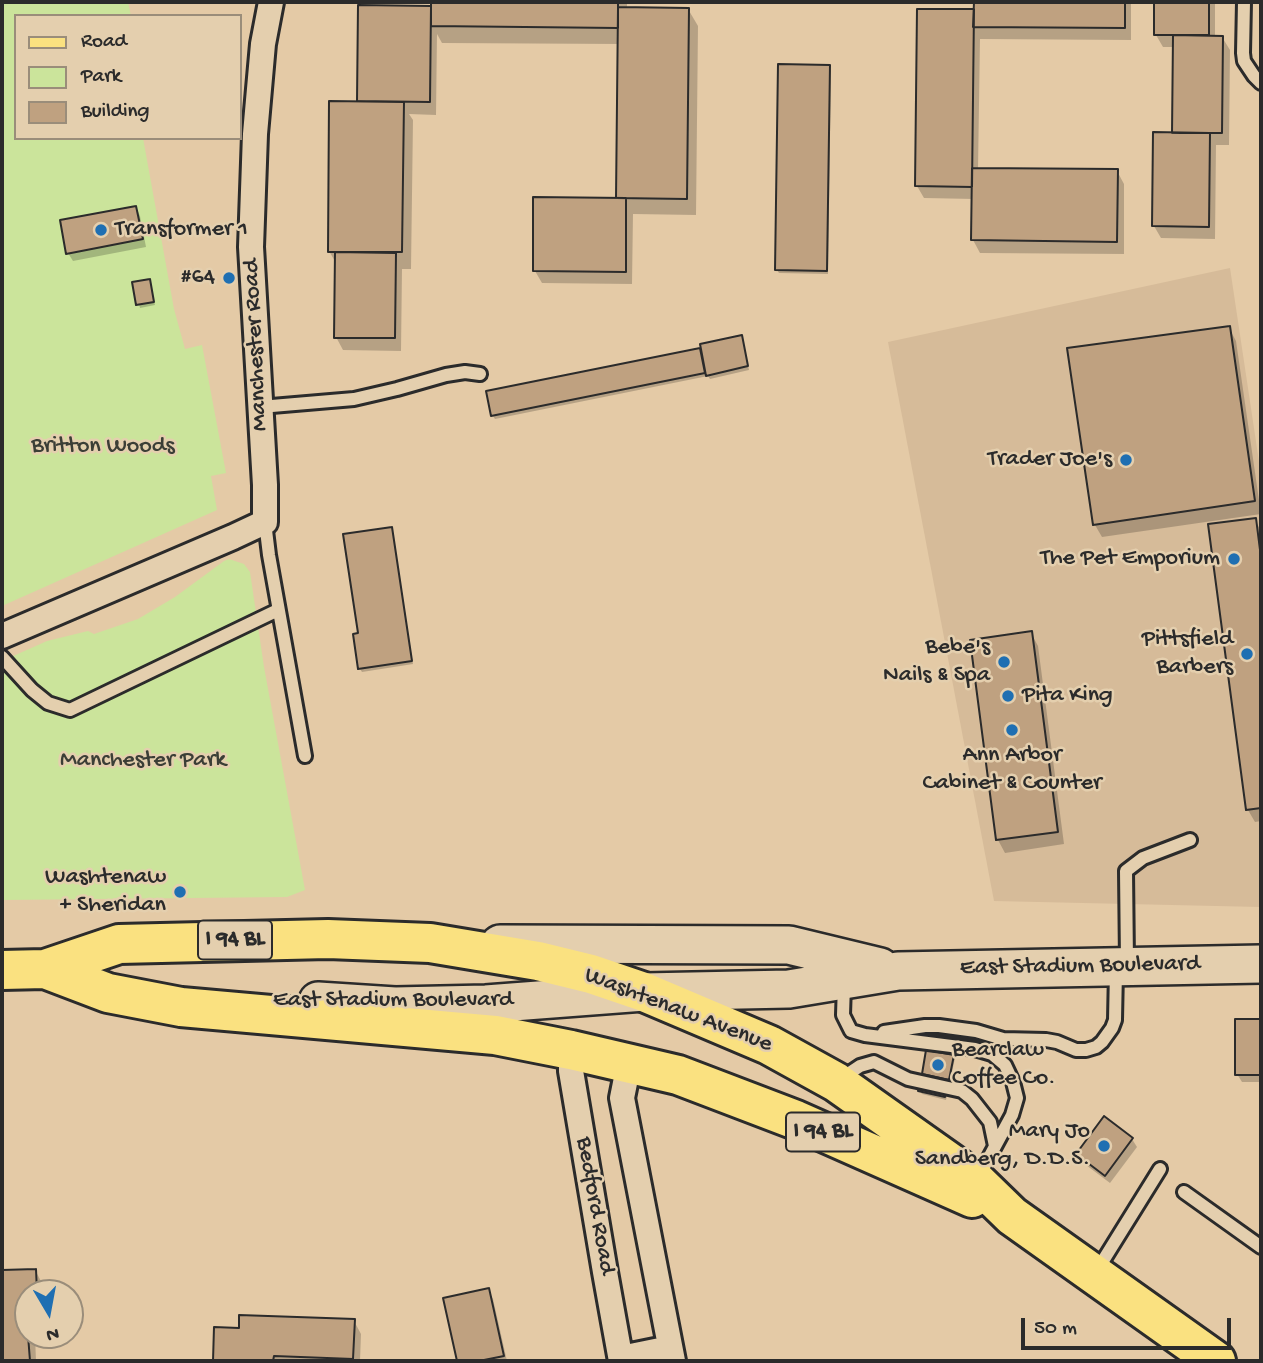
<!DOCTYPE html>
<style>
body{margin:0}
#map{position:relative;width:1263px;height:1363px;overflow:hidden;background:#e4caa6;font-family:"Gochi Hand",sans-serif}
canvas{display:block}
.frame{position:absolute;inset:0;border:4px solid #2b2b2b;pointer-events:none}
.legend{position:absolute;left:14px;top:14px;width:228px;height:126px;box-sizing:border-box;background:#e4cfae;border:2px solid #9a8d7a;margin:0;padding:9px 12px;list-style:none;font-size:21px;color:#2b2b2b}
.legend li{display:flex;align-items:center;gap:14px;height:35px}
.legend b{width:35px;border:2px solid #9a8d7a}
.north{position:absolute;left:14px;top:1279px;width:70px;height:70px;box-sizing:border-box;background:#e4cfae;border:2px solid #9a8d7a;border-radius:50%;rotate:170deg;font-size:19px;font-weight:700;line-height:28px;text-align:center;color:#2b2b2b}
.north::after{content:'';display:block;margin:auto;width:24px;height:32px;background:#1f6fb2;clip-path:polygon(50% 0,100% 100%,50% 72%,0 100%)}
.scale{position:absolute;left:1021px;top:1318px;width:210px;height:32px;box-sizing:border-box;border:4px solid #2b2b2b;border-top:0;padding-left:9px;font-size:21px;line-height:24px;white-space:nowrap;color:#2b2b2b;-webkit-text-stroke:5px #e4cfae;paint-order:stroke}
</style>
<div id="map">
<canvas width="1263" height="1363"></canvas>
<div class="frame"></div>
<ul class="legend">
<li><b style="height:9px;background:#fae180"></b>Road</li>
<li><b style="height:19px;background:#cbe49b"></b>Park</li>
<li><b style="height:19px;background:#bfa180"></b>Building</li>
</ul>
<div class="north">N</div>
<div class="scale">50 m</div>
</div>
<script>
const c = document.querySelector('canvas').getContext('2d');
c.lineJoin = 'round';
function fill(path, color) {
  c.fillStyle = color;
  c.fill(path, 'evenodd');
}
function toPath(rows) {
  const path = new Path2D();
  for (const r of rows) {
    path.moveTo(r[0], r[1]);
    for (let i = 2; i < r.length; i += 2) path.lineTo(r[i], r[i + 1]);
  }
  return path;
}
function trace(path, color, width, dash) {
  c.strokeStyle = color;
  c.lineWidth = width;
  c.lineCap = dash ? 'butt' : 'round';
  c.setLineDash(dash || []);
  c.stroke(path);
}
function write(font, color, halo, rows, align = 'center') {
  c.font = font + ' "Gochi Hand",sans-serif';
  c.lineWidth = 5;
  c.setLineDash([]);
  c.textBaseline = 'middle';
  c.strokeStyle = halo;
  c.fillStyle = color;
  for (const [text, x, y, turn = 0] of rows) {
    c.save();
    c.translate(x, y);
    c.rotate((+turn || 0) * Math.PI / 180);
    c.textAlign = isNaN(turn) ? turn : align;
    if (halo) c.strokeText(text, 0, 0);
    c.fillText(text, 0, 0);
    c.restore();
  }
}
fill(toPath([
 [1230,268,1261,475,1261,907,994,901,888,342]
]), '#d6bb99');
fill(toPath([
 [2,2,128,2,131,16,16,16,16,138,143,138,174,309,185,349,202,345,226,473,211,476,217,510,2,606],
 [229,559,244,564,250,572,264,667,305,890,287,897,2,900,2,661,47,641,88,631,94,634,138,619,175,597,224,561]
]), '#cbe49b');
fill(toPath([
 [433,2,627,2,627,9,688,9,698,26,696,215,633,214,632,284,542,283,535,271,620,200,620,44,442,43,437,34,436,115,409,114,413,120,411,269,402,269,401,351,343,350,336,337,336,263,329,251,359,103,360,7,433,7],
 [975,2,1131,2,1131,40,980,39,978,170,1117,171,1124,184,1124,254,980,253,973,240,974,199,924,198,917,186,975,11],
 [1156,2,1215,2,1215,37,1222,37,1230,50,1229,145,1216,145,1215,239,1161,238,1154,226,1174,135,1175,47,1163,47,1156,35],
 [829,67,831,70,828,274,779,273,777,270],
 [136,207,140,216,146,247,73,261,68,253],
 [149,281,155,305,140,308,134,283],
 [1229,328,1236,341,1261,514,1102,537,1095,525],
 [743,341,749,370,710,379,708,376,495,419,493,416,488,393],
 [1255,520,1261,531,1261,821,1255,822,1248,810],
 [393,532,413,664,362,672,360,669,360,634],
 [1031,633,1038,646,1064,844,1005,853,998,840,972,641],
 [1237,1020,1261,1020,1261,1082,1242,1082,1237,1074],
 [958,1044,946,1100,922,1094,920,1091],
 [1132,1139,1137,1147,1110,1183,1082,1162,1078,1154],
 [35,1270,42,1283,43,1293,28,1293,28,1335,35,1335,36,1361,2,1361,2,1272],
 [488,1290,493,1299,507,1361,459,1361,445,1300],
 [354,1321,361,1334,360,1361,215,1361,216,1329,241,1330]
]), '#0003');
const building = toPath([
 [431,2,618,2,618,28,431,26,431,2],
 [974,2,1125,2,1125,28,973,27,974,2],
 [1154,2,1209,2,1209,35,1154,35,1154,2],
 [358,5,431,6,430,102,357,101,358,5],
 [618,7,689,8,687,199,616,198,618,7],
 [917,9,974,9,972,187,915,186,917,9],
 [1173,35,1223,36,1222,133,1172,133,1173,35],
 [778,64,830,65,827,271,775,270,778,64],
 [329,101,404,102,402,252,328,252,329,101],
 [1153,132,1210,133,1209,227,1152,226,1153,132],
 [972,168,1118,169,1117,242,971,240,972,168],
 [533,197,626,198,626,272,533,271,533,197],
 [136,206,143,239,66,254,60,220,136,206],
 [335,252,396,253,395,338,334,338,335,252],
 [150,279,154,302,136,305,132,282,150,279],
 [1230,326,1255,501,1093,525,1067,348,1230,326],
 [742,335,748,366,706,376,700,344,742,335],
 [700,348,705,373,491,416,486,391,700,348],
 [1256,518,1261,558,1261,808,1246,810,1208,524,1256,518],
 [392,527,412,661,358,669,353,634,358,633,343,534,392,527],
 [1032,631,1058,832,996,840,970,640,1032,631],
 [1235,1019,1261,1019,1261,1075,1235,1075,1235,1019],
 [930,1033,957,1039,954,1055,926,1050,930,1033],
 [926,1050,954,1055,949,1080,922,1074,926,1050],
 [922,1074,949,1080,945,1097,918,1091,922,1074],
 [1104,1116,1133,1138,1105,1176,1076,1154,1104,1116],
 [36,1269,37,1293,28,1293,28,1335,30,1361,2,1361,2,1270,36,1269],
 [489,1288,504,1356,479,1361,457,1361,443,1298,489,1288],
 [239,1315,355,1319,353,1359,274,1356,273,1361,213,1361,214,1327,239,1328,239,1315]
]);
fill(building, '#bfa180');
trace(building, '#2b2b2b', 2);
const lane = toPath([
 [1244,2,1243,53,1244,61,1254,76,1261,83],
 [260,407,354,399,397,389,446,375,465,372,480,374],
 [265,522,269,555,305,756],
 [2,657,32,690,48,703,70,710,278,610],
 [1127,962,1126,871,1143,858,1190,840],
 [844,984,843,1015,851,1031,865,1035,975,1049,992,1054,1005,1065,1013,1082,1017,1098,1012,1115,979,1176],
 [884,1032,925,1026,939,1026,976,1031,1003,1039,1046,1040,1057,1042,1076,1050,1086,1050,1096,1047,1102,1042,1112,1028,1115,1020,1116,970],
 [839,1080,860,1066,874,1062,908,1079,962,1091,972,1099,990,1122,995,1146],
 [1184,1192,1261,1247],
 [1096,1272,1160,1169]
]);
const street = toPath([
 [2,636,233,537,265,522,265,485,251,247,255,134,263,44,271,2],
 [571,1050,571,1071,605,1272,621,1361],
 [629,1063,622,1098,673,1361],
 [621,1358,670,1348]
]);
const secondary = toPath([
 [500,944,789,945,880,967],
 [318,1001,395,1006,486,1004,644,992,789,989,898,971,1261,964]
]);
const primary = toPath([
 [45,969,108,993,181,1007,495,1035,571,1050,678,1075,796,1120,972,1198],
 [2,970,45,969,119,944,328,939,430,943,538,961,591,974,644,992,769,1045,836,1082,976,1181,1012,1216,1216,1361]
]);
trace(lane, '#2b2b2b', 18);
trace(street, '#2b2b2b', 30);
trace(secondary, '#2b2b2b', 42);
trace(primary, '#2b2b2b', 44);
trace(lane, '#e4cfae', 12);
trace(street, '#e4cfae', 24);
trace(secondary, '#e4cfae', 37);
trace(primary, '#fae180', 38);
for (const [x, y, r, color] of [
 [101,230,7,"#1f6fb2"],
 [229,278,7,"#1f6fb2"],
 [1126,460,7,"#1f6fb2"],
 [1234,559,7,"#1f6fb2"],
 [1247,654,7,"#1f6fb2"],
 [1004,662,7,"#1f6fb2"],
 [1008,696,7,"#1f6fb2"],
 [1012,730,7,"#1f6fb2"],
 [180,892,7,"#1f6fb2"],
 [938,1065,7,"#1f6fb2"],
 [1104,1146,7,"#1f6fb2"]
]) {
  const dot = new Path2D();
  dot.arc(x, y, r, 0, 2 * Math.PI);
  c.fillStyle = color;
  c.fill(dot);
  trace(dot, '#e4cfae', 2.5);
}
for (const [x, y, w] of [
 [235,940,74],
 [823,1132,74]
]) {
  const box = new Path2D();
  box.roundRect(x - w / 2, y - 19.5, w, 39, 5);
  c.fillStyle = '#e4cfae';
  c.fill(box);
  trace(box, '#2b2b2b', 2);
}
write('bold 23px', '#2b2b2b', null, [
 ["I 94 BL",235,940],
 ["I 94 BL",823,1132]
]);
write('24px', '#2b2b2b', '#e4cfae', [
 ["Transformer 1",115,230,"left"],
 ["#64",215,278],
 ["Trader Joe's",1112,460],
 ["The Pet Emporium",1220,559],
 ["Pittsfield",1233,640],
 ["Barbers",1233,668],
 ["Bebe's",990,648],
 ["Nails & Spa",990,676],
 ["Pita King",1022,696,"left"],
 ["Ann Arbor",1012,756,"center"],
 ["Cabinet & Counter",1012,784,"center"],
 ["Washtenaw",166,878],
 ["+ Sheridan",166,906],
 ["Bearclaw",952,1051,"left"],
 ["Coffee Co.",952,1079,"left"],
 ["Mary Jo",1090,1132],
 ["Sandberg, D.D.S.",1090,1160]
], 'right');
write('24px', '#2b2b2b', '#e4cfae', [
 ["Manchester Road",257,345,-93],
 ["East Stadium Boulevard",1080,967,-1],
 ["East Stadium Boulevard",393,1001],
 ["Washtenaw Avenue",678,1011,21],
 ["Bedford Road",594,1206,80]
]);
write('24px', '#3b3e36', '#e4cfae', [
 ["Britton Woods",103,447],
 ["Manchester Park",143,761]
]);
</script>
